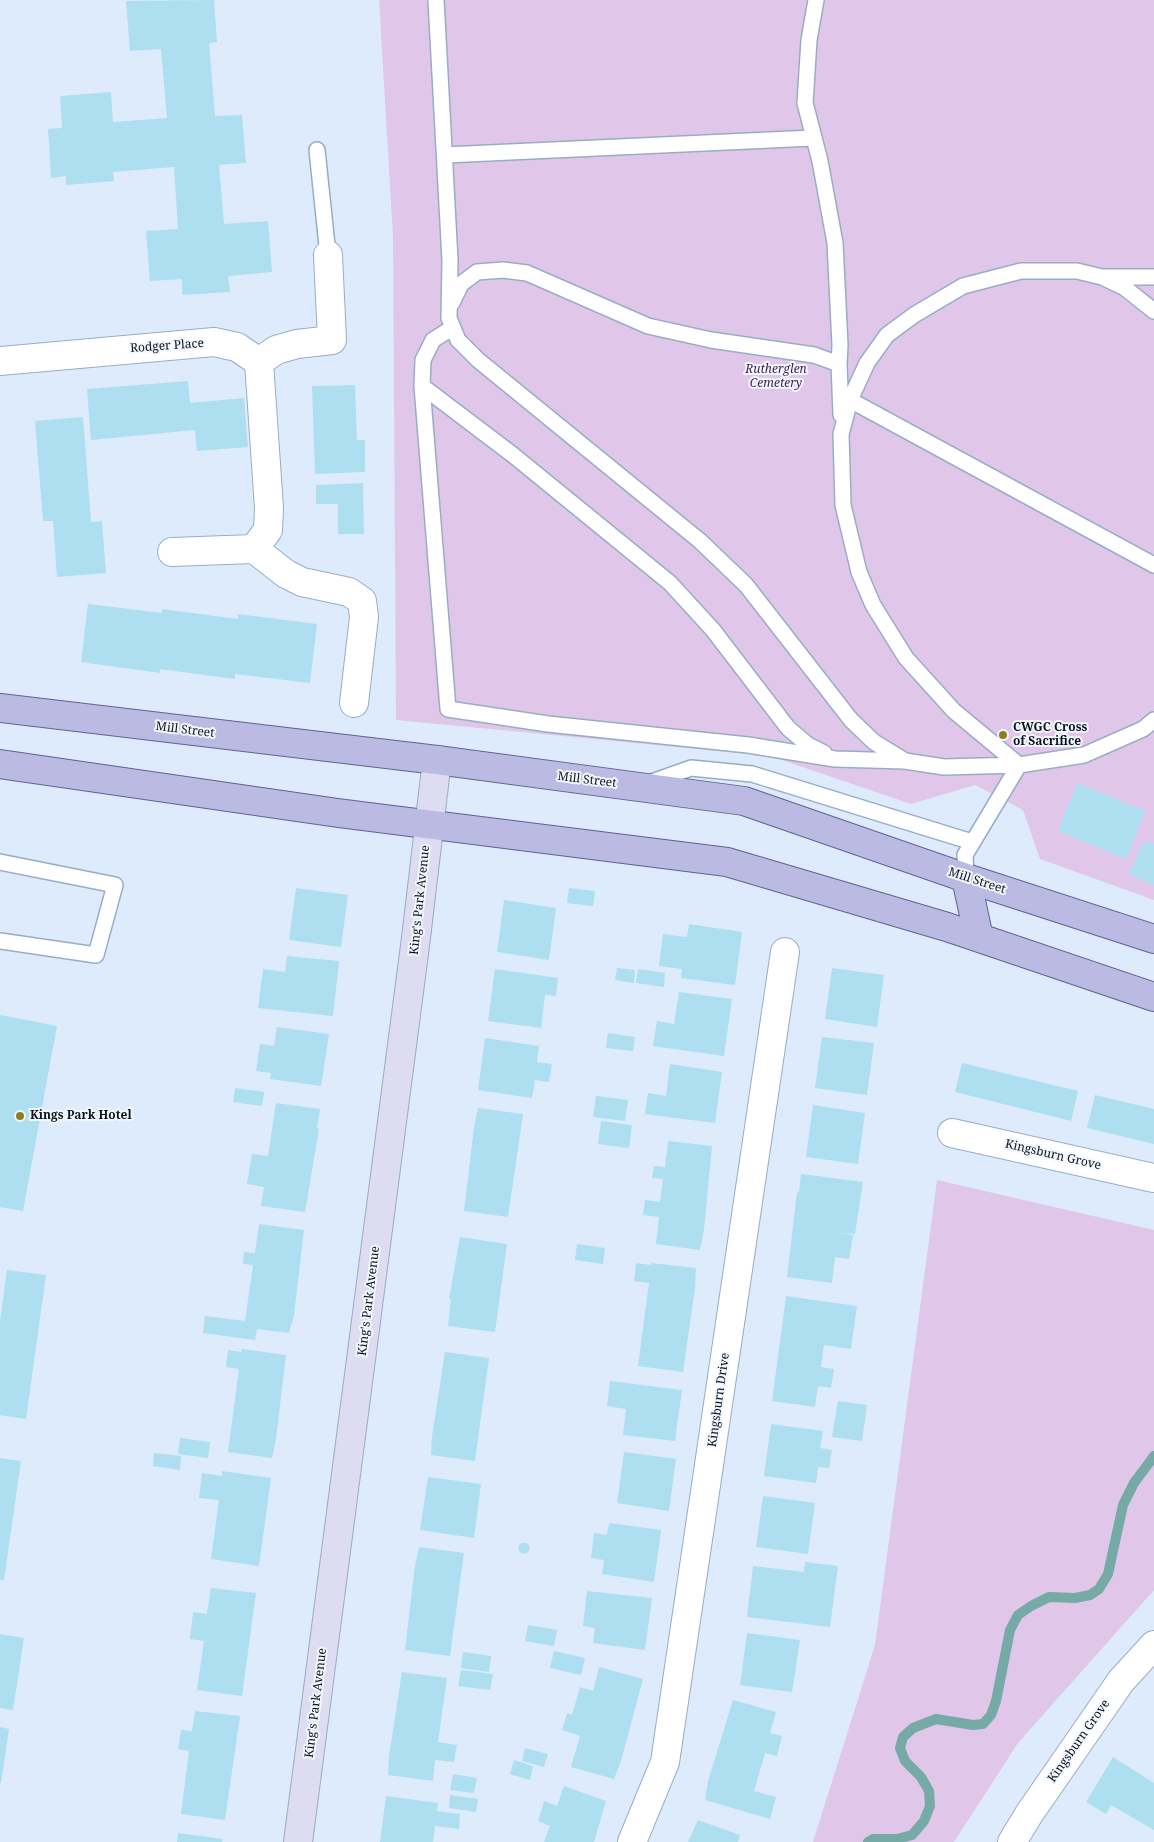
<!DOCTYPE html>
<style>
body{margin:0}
canvas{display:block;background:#ddebfc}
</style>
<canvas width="1154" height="1842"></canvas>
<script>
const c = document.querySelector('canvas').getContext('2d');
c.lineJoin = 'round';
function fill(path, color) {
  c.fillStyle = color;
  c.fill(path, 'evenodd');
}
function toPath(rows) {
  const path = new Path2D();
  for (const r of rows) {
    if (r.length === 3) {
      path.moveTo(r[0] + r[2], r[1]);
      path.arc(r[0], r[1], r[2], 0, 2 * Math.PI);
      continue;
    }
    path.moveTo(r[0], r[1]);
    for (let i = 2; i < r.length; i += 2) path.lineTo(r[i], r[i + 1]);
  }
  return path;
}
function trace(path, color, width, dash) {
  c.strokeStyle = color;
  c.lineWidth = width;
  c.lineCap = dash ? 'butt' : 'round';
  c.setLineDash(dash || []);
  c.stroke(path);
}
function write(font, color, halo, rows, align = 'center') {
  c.font = font + ' "Noto Serif",serif';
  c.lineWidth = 4;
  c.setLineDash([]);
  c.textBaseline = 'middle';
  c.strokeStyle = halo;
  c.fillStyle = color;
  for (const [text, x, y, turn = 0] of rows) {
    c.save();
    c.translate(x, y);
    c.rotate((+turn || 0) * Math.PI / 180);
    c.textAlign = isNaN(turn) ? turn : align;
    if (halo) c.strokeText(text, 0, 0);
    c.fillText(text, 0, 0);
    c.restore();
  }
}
fill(toPath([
 [379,0,1154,0,1154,900,1040,859,1023,810,975,785,911,804,770,756,396,720,393,237],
 [937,1180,1154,1230,1154,1590,1018,1743,954,1842,813,1842,875,1645]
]), '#e0c7ea');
trace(toPath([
 [868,1842,873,1839,897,1839,912,1835,924,1821,930,1806,929,1791,921,1777,905,1761,900,1748,903,1737,913,1728,936,1719,973,1725,983,1724,991,1715,996,1701,1010,1630,1018,1615,1031,1606,1049,1597,1075,1598,1090,1595,1099,1589,1108,1574,1123,1505,1134,1483,1154,1456]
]), '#75aaa6', 10);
fill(toPath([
 [214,0,217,42,209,43,215,116,242,115,246,163,219,165,224,224,268,221,272,272,228,276,230,292,182,295,182,279,150,281,146,231,178,229,174,167,113,172,114,181,66,185,66,176,51,178,48,129,62,128,60,96,111,92,113,122,167,118,161,49,130,51,126,1],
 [188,381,190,403,244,398,248,447,197,451,195,430,91,440,87,389],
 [355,385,357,440,365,440,365,472,315,474,312,386],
 [83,417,91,522,102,521,106,573,57,577,53,521,43,521,35,421],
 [363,483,364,534,338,534,338,504,316,504,316,485],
 [88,604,162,613,162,609,238,619,238,614,317,624,310,683,235,674,235,679,160,669,160,673,81,662],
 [1077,783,1145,811,1126,859,1058,831],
 [1147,841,1154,844,1154,885,1129,875,1142,844,1145,845],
 [296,888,348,895,341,947,289,940],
 [569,888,595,891,593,906,567,903],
 [504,900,556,908,549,960,497,952],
 [689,924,742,932,735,985,681,978,682,969,659,966,663,934,687,937],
 [287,956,339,961,333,1016,258,1008,263,969,285,972],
 [617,968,635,970,634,983,615,980],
 [832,968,884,975,877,1027,825,1019],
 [495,969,558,978,556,996,545,995,541,1028,488,1021],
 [638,969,665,973,664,987,636,983],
 [679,992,732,999,724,1056,653,1046,657,1021,674,1024],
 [0,1015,57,1026,23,1211,0,1207],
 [277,1027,329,1034,321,1086,270,1079,271,1073,256,1071,260,1044,274,1046],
 [608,1033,635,1037,633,1051,606,1048],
 [822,1037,874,1043,867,1095,815,1088],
 [485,1038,539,1046,537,1062,552,1064,549,1082,535,1080,532,1098,478,1090],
 [962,1063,1078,1091,1071,1121,955,1092],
 [670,1064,722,1072,715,1123,645,1114,648,1093,666,1096],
 [235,1088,264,1092,262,1106,233,1102],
 [1095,1095,1154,1109,1154,1144,1087,1128],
 [596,1096,628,1100,625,1121,593,1117],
 [276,1103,320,1109,317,1128,319,1129,305,1212,261,1206,264,1187,247,1184,252,1154,268,1156],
 [813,1105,865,1113,858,1164,806,1157],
 [478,1108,523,1114,508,1217,464,1211,474,1127],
 [601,1121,632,1125,629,1148,598,1144],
 [668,1141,712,1146,704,1230,700,1250,656,1244,659,1217,643,1215,645,1200,660,1202,663,1179,652,1178,654,1166,665,1167],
 [801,1174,863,1182,855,1234,838,1233,853,1235,849,1259,835,1257,832,1283,787,1277,797,1192,799,1193],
 [259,1224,304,1230,294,1315,289,1333,257,1329,255,1340,203,1333,205,1316,245,1321,253,1265,243,1264,244,1252,255,1253],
 [460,1237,507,1244,495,1332,448,1326,451,1299,449,1299],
 [577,1244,605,1248,603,1264,575,1260],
 [636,1263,651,1265,651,1263,696,1268,695,1288,683,1372,638,1366,649,1283,634,1281],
 [7,1270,46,1275,26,1419,0,1415,0,1321],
 [786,1296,857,1306,851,1349,824,1345,821,1367,834,1369,831,1388,818,1386,815,1407,772,1401],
 [242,1349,286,1355,276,1439,272,1458,228,1452,239,1369,226,1367,228,1350,241,1352],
 [445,1352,489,1358,475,1461,431,1455,432,1436],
 [610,1381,682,1390,675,1441,623,1435,626,1409,607,1406],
 [838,1401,867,1405,862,1441,832,1437],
 [771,1424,823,1431,820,1448,832,1450,829,1468,818,1467,816,1483,764,1476],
 [180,1438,210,1442,208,1458,178,1454],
 [624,1452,676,1459,669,1511,617,1503],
 [154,1453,181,1456,180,1470,153,1466],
 [0,1458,21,1461,4,1580,0,1580],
 [222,1471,271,1478,259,1566,211,1559,219,1500,199,1498,202,1473,222,1476],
 [428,1477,481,1484,474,1538,420,1530],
 [763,1496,815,1503,808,1554,756,1547],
 [609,1523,661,1530,654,1582,602,1574,604,1560,591,1558,594,1533,607,1535],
 [524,1548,5.5],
 [419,1547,464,1553,450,1656,405,1650,415,1565],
 [805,1562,838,1566,830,1627,747,1617,753,1566,804,1572],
 [211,1588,256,1593,242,1696,197,1690,204,1641,190,1639,193,1612,207,1614],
 [587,1591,652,1598,645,1650,593,1643,595,1628,583,1626],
 [528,1625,557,1630,554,1646,525,1641],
 [747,1633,800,1640,792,1692,740,1685],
 [0,1634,24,1638,13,1710,0,1708],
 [554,1651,585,1658,581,1675,550,1668],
 [463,1652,491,1656,489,1672,461,1668],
 [599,1667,643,1679,621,1761,614,1779,571,1767,580,1736,562,1730,567,1713,572,1715,580,1687,593,1691],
 [461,1670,493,1674,490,1690,458,1686],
 [402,1672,447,1678,438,1742,457,1745,454,1762,435,1760,433,1781,388,1775,389,1756],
 [733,1700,776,1712,770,1733,782,1736,777,1756,765,1753,754,1791,776,1797,770,1819,705,1800,708,1781],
 [195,1711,240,1716,225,1820,181,1814,189,1751,178,1749,181,1730,192,1731],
 [0,1727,9,1729,1,1783,0,1783],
 [525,1748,548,1754,544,1767,522,1761],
 [1113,1757,1154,1783,1154,1830,1111,1805,1106,1814,1086,1802],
 [514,1760,533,1766,530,1780,510,1774],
 [453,1774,477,1778,474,1793,450,1790],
 [564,1786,606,1801,594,1842,544,1842,550,1826,538,1821,544,1801,557,1806],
 [450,1795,478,1799,476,1812,449,1808],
 [386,1796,438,1803,437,1811,460,1814,459,1829,435,1826,433,1842,380,1842],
 [698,1820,740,1835,738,1842,688,1842],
 [178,1833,223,1839,222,1842,177,1842]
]), '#addff0');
const service = toPath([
 [436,0,450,260,449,318,458,340,478,360,700,541,746,585,851,720,874,742,905,761,944,767,1019,765],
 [816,0,809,40,805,103,820,161,835,243,840,345,839,364],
 [317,150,328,255],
 [445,155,813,138],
 [1106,277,1154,277],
 [452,303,461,284,477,272,503,270,527,273,648,326,711,340,814,355,839,364,841,415],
 [452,328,433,340,423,360,422,386,448,709,548,724,748,745,835,759,905,761],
 [422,386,513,455,670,583,713,630,788,728,808,745,824,753],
 [850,400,1154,565],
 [1019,765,954,711,906,658,873,605,859,572,843,505,841,434,850,400,867,363,887,335,914,315,963,286,1021,271,1077,271,1102,277,1125,288,1154,311],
 [649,783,691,768,752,774,972,842],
 [0,862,115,885,96,955,0,941],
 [966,878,965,855,1019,765,1084,755,1143,729,1154,720]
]);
const minor = toPath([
 [0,361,214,342,237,347,259,362,269,508,268,530,254,549],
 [259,362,276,350,297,344,332,340,328,255],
 [254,549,286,574,302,582,349,592,362,601,364,617,354,703],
 [172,552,254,549],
 [952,1133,1154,1178],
 [632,1842,665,1762,785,952],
 [1012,1842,1029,1814,1121,1681,1154,1645]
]);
const secondary = toPath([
 [298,1842,416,938,437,760]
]);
const primary = toPath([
 [0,708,437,760,744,801,966,878,1154,939],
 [0,764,338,813,727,862,947,927,1154,997],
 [966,878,979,938]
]);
trace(service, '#97adc7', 18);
trace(minor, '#97adc7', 30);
trace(secondary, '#97adc7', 30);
trace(primary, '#606292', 30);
trace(service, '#fff', 15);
trace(minor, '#fff', 28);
trace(secondary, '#dddcf1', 28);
trace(primary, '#bbbae3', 28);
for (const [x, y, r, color] of [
 [1003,735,5,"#907b21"],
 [20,1116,5,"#907b21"]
]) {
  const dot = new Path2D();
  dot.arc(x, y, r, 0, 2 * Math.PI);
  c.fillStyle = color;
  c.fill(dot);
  trace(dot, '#f2f7fd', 2);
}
write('12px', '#0b131c', '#f2f7fd', [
 ["Rodger Place",167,346,-4],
 ["Mill Street",185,730,7],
 ["Mill Street",587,780,7],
 ["Mill Street",977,881,18],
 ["King's Park Avenue",420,900,-84],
 ["Kingsburn Grove",1053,1155,13],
 ["King's Park Avenue",369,1301,-83],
 ["Kingsburn Drive",719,1400,-82],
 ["King's Park Avenue",316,1703,-83],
 ["Kingsburn Grove",1079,1741,-55]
]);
write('italic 12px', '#3c1c48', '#f2f7fd', [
 ["Rutherglen",776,370],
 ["Cemetery",776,384]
]);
write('bold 12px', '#0b131c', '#f2f7fd', [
 ["CWGC Cross",1013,728],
 ["of Sacrifice",1013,742],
 ["Kings Park Hotel",30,1116]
], 'left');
</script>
